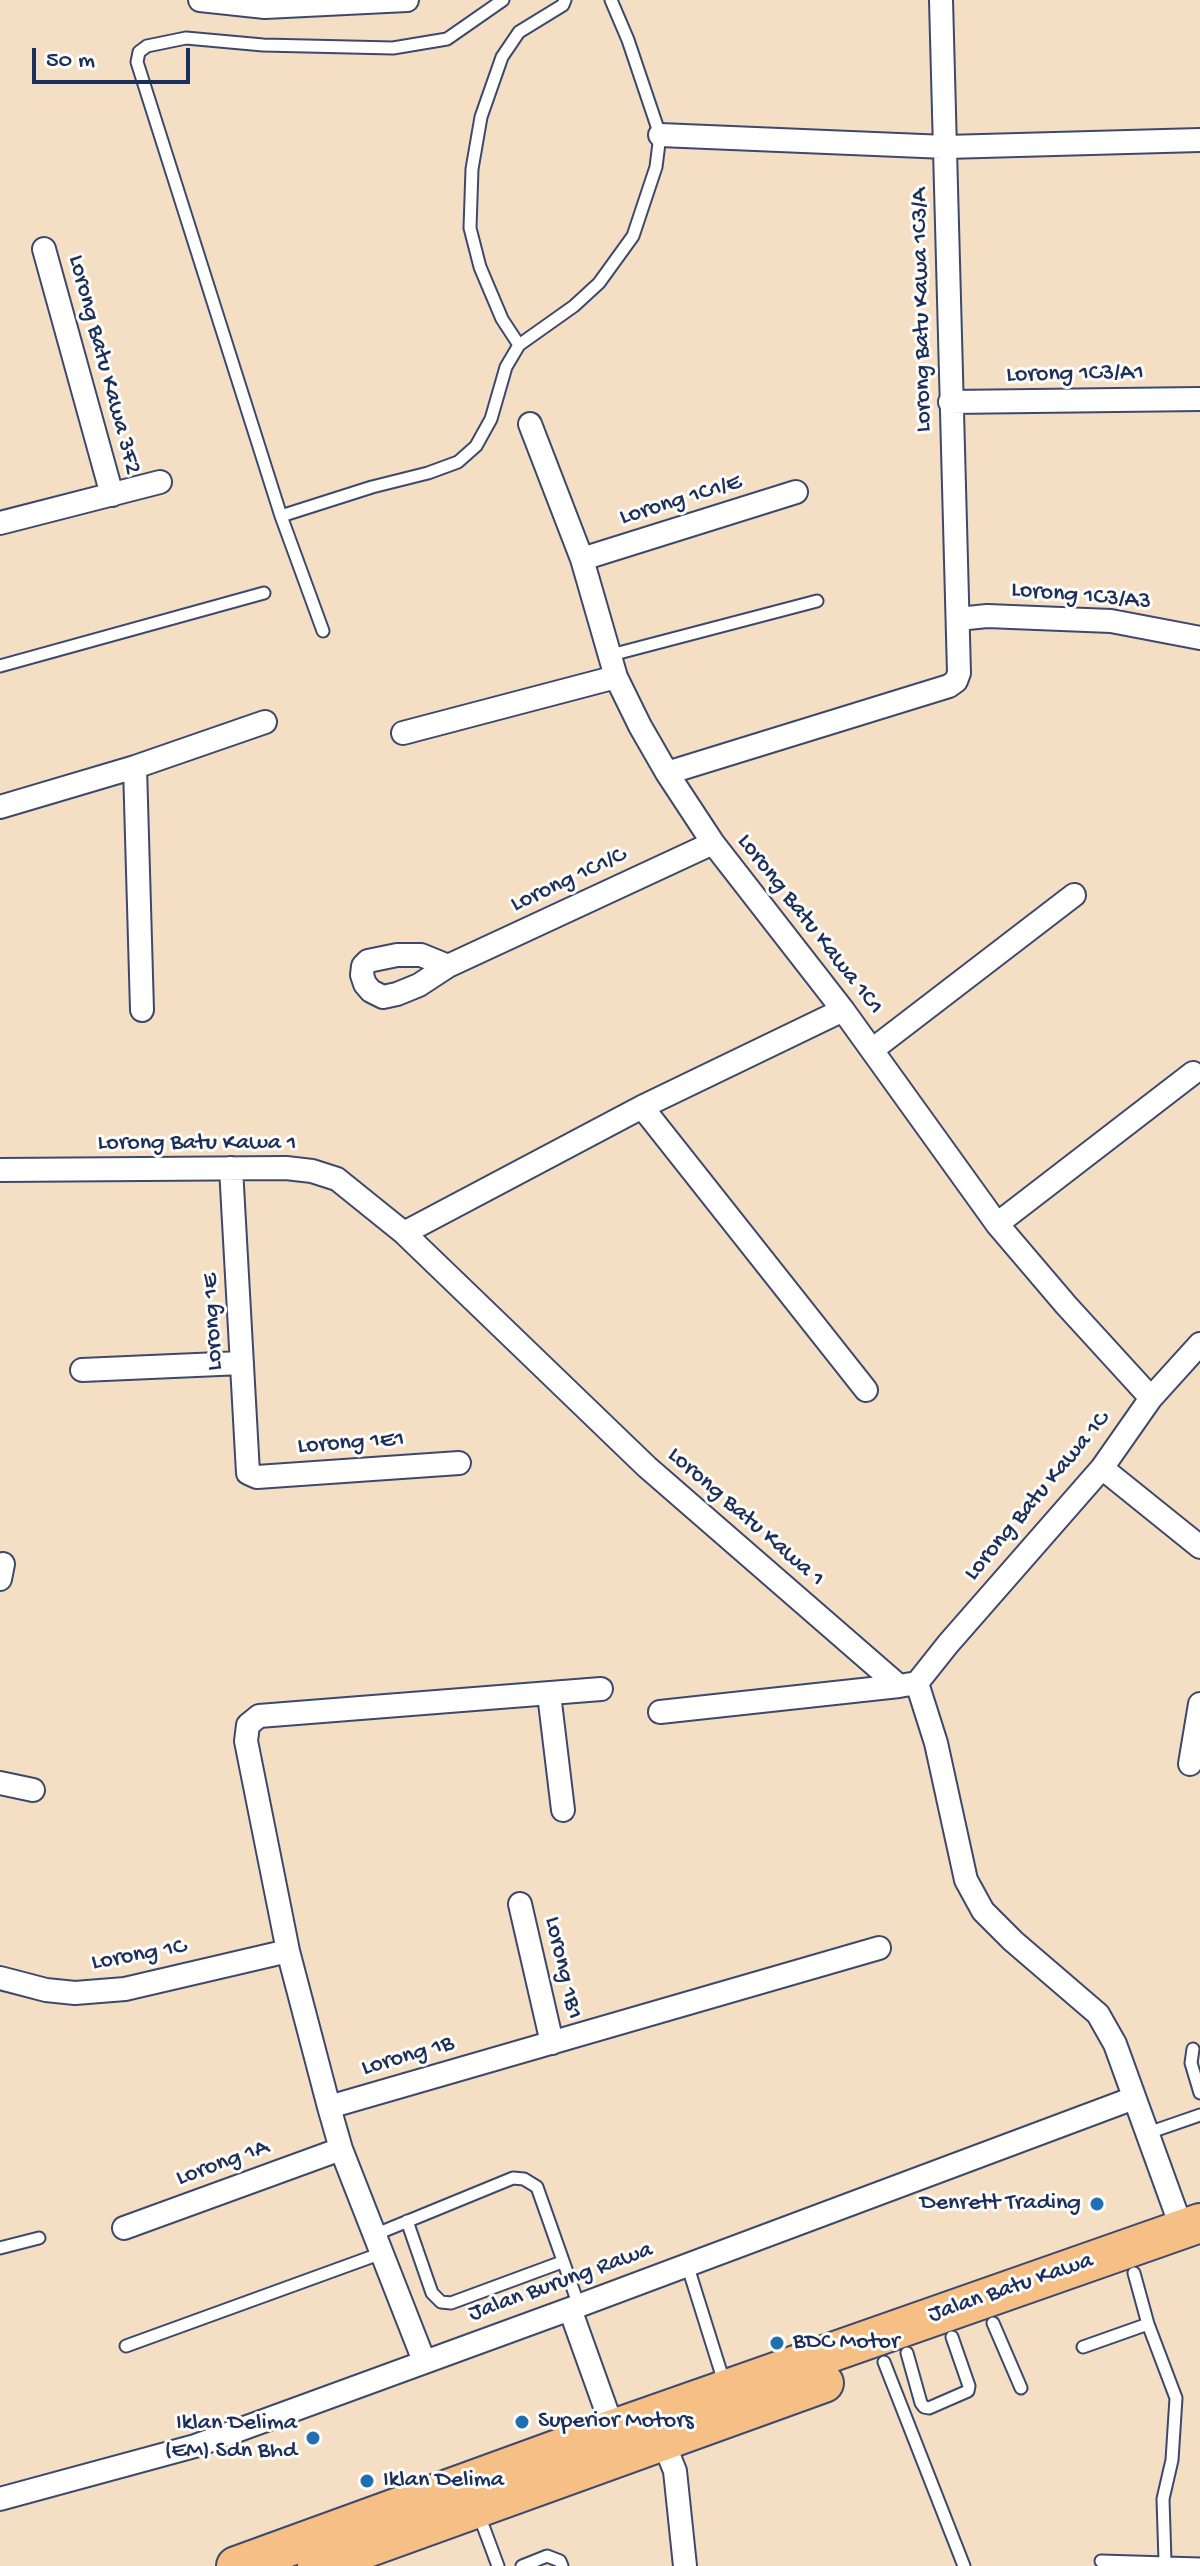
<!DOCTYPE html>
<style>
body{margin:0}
#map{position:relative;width:1200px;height:2566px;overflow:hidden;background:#f4dec4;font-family:"Gochi Hand",sans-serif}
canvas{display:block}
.scale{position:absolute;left:32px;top:48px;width:158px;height:36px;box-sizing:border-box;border:4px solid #1b2f5e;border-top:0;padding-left:10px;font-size:24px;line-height:28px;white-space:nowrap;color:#1b2f5e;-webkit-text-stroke:6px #fdfcf7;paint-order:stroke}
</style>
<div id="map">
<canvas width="1200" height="2566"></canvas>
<div class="scale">50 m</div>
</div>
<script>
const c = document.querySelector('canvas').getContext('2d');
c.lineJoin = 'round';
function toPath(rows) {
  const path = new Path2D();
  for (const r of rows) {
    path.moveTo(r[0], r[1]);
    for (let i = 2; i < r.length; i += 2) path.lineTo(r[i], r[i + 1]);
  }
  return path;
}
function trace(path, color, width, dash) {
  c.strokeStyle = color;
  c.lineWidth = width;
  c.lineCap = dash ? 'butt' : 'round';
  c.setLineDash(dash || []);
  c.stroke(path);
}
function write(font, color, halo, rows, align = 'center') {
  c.font = font + ' "Gochi Hand",sans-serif';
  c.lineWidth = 6;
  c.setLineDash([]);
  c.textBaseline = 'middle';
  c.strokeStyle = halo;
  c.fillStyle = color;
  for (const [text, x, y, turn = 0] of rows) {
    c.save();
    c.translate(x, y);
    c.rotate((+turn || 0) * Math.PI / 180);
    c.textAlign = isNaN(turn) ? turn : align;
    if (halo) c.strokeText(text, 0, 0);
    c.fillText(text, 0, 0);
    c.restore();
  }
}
const service = toPath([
 [519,345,502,319,480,267,470,228,472,169,481,117,502,57,519,32,563,5,565,0],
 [281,516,137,62,139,52,147,46,186,38,263,45,393,48,447,39,503,0],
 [323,631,281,516,372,487,428,473,458,462,476,446,491,419,506,367,519,345,574,306,599,283,633,236,656,167,660,135,628,40,611,0],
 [611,655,817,601],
 [0,666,264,593],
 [1193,2049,1191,2063,1200,2093],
 [1148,2133,1200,2115],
 [407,2221,432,2293,441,2302,451,2303,562,2262],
 [374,2235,513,2178,524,2179,537,2187,579,2306],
 [0,2248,39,2238],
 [687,2264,724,2382],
 [993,2323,1021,2388],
 [1148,2324,1176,2398,1172,2460,1163,2499,1165,2561],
 [126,2346,382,2253],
 [1083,2347,1148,2324,1134,2273],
 [907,2353,921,2403,924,2407,929,2408,968,2391,969,2386,952,2337],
 [884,2362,964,2566],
 [479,2515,498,2566],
 [1101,2561,1200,2564],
 [522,2566,547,2556,560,2561,562,2566]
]);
const minor = toPath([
 [200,0,265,7,407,0],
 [660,135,946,147,1200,140],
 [44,249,112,495],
 [950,402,1200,399],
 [530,424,582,559,616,677,640,726,667,773,713,843,843,1010,997,1224,1066,1305,1151,1398],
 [0,523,160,482],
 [582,559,796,492],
 [958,619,987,616,1111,621,1200,638],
 [403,733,616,677],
 [135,767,142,1010],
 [667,773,949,686,956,681,959,673,941,0],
 [0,807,135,767,265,722],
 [448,966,421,955,397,955,368,961,363,966,362,975,365,984,371,991,383,997,397,994,419,985,448,966,713,843],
 [872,1050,1074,895],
 [642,1107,866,1390],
 [231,1168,248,1473,257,1477,459,1463],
 [0,1170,286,1168,312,1171,337,1179,404,1233,647,1467,899,1686,917,1683,936,1743,966,1880,983,1911,1013,1941,1098,2014,1115,2044,1182,2229],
 [997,1224,1193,1073],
 [404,1233,642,1107,843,1010],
 [82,1370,242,1363],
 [1102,1468,1200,1547],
 [0,1579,3,1564],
 [917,1683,948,1644,1102,1468,1151,1398,1200,1344],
 [549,1694,563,1810],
 [660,1712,899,1686],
 [1190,1764,1200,1704],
 [0,1783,33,1790],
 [520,1904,552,2043],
 [0,1978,46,1990,75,1993,125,1989,288,1951],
 [329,2107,879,1948],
 [124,2228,341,2149],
 [570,2309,613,2429],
 [424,2361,341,2149,329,2107,288,1951,246,1741,248,1725,259,1716,601,1689],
 [663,2441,675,2471,685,2566],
 [0,2499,195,2446,570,2309,1134,2098]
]);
const trunk = toPath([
 [236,2566,613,2429,1200,2223],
 [317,2566,824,2383]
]);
trace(service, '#3c496d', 15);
trace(minor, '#3c496d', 26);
trace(trunk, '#3c496d', 42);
trace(service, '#fff', 11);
trace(minor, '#fff', 22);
trace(trunk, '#f5bf86', 38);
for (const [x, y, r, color] of [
 [1097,2204,8,"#1f6fb2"],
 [777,2343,8,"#1f6fb2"],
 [522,2422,8,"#1f6fb2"],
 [313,2438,8,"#1f6fb2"],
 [367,2481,8,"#1f6fb2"]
]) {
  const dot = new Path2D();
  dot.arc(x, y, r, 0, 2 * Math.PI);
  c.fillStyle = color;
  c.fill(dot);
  trace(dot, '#fdfcf7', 3);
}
write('24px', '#1b2f5e', '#fdfcf7', [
 ["Lorong Batu Kawa 1C3/A",923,310,-91],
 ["Lorong Batu Kawa 3F2",103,365,75],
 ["Lorong 1C3/A1",1075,375,-1],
 ["Lorong 1C1/E",681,501,-17],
 ["Lorong 1C3/A3",1081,597,5],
 ["Lorong 1C1/C",569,881,-25],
 ["Lorong Batu Kawa 1C1",809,925,52],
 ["Lorong Batu Kawa 1",197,1144],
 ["Lorong 1E",214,1322,-93],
 ["Lorong 1E1",351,1444,-4],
 ["Lorong Batu Kawa 1C",1038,1497,-50],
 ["Lorong Batu Kawa 1",745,1518,41],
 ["Lorong 1C",139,1956,-10],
 ["Lorong 1B1",562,1968,77],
 ["Lorong 1B",408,2057,-16],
 ["Lorong 1A",223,2164,-20],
 ["Jalan Burung Rawa",561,2283,-20],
 ["Jalan Batu Kawa",1011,2289,-19]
]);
write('24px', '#1b2f5e', '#fdfcf7', [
 ["Denrett Trading",1081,2204,"right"],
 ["BDC Motor",793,2343],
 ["Superior Motors",538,2422],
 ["Iklan Delima",297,2424,"right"],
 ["(EM) Sdn Bhd",297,2452,"right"],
 ["Iklan Delima",383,2481]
], 'left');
</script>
